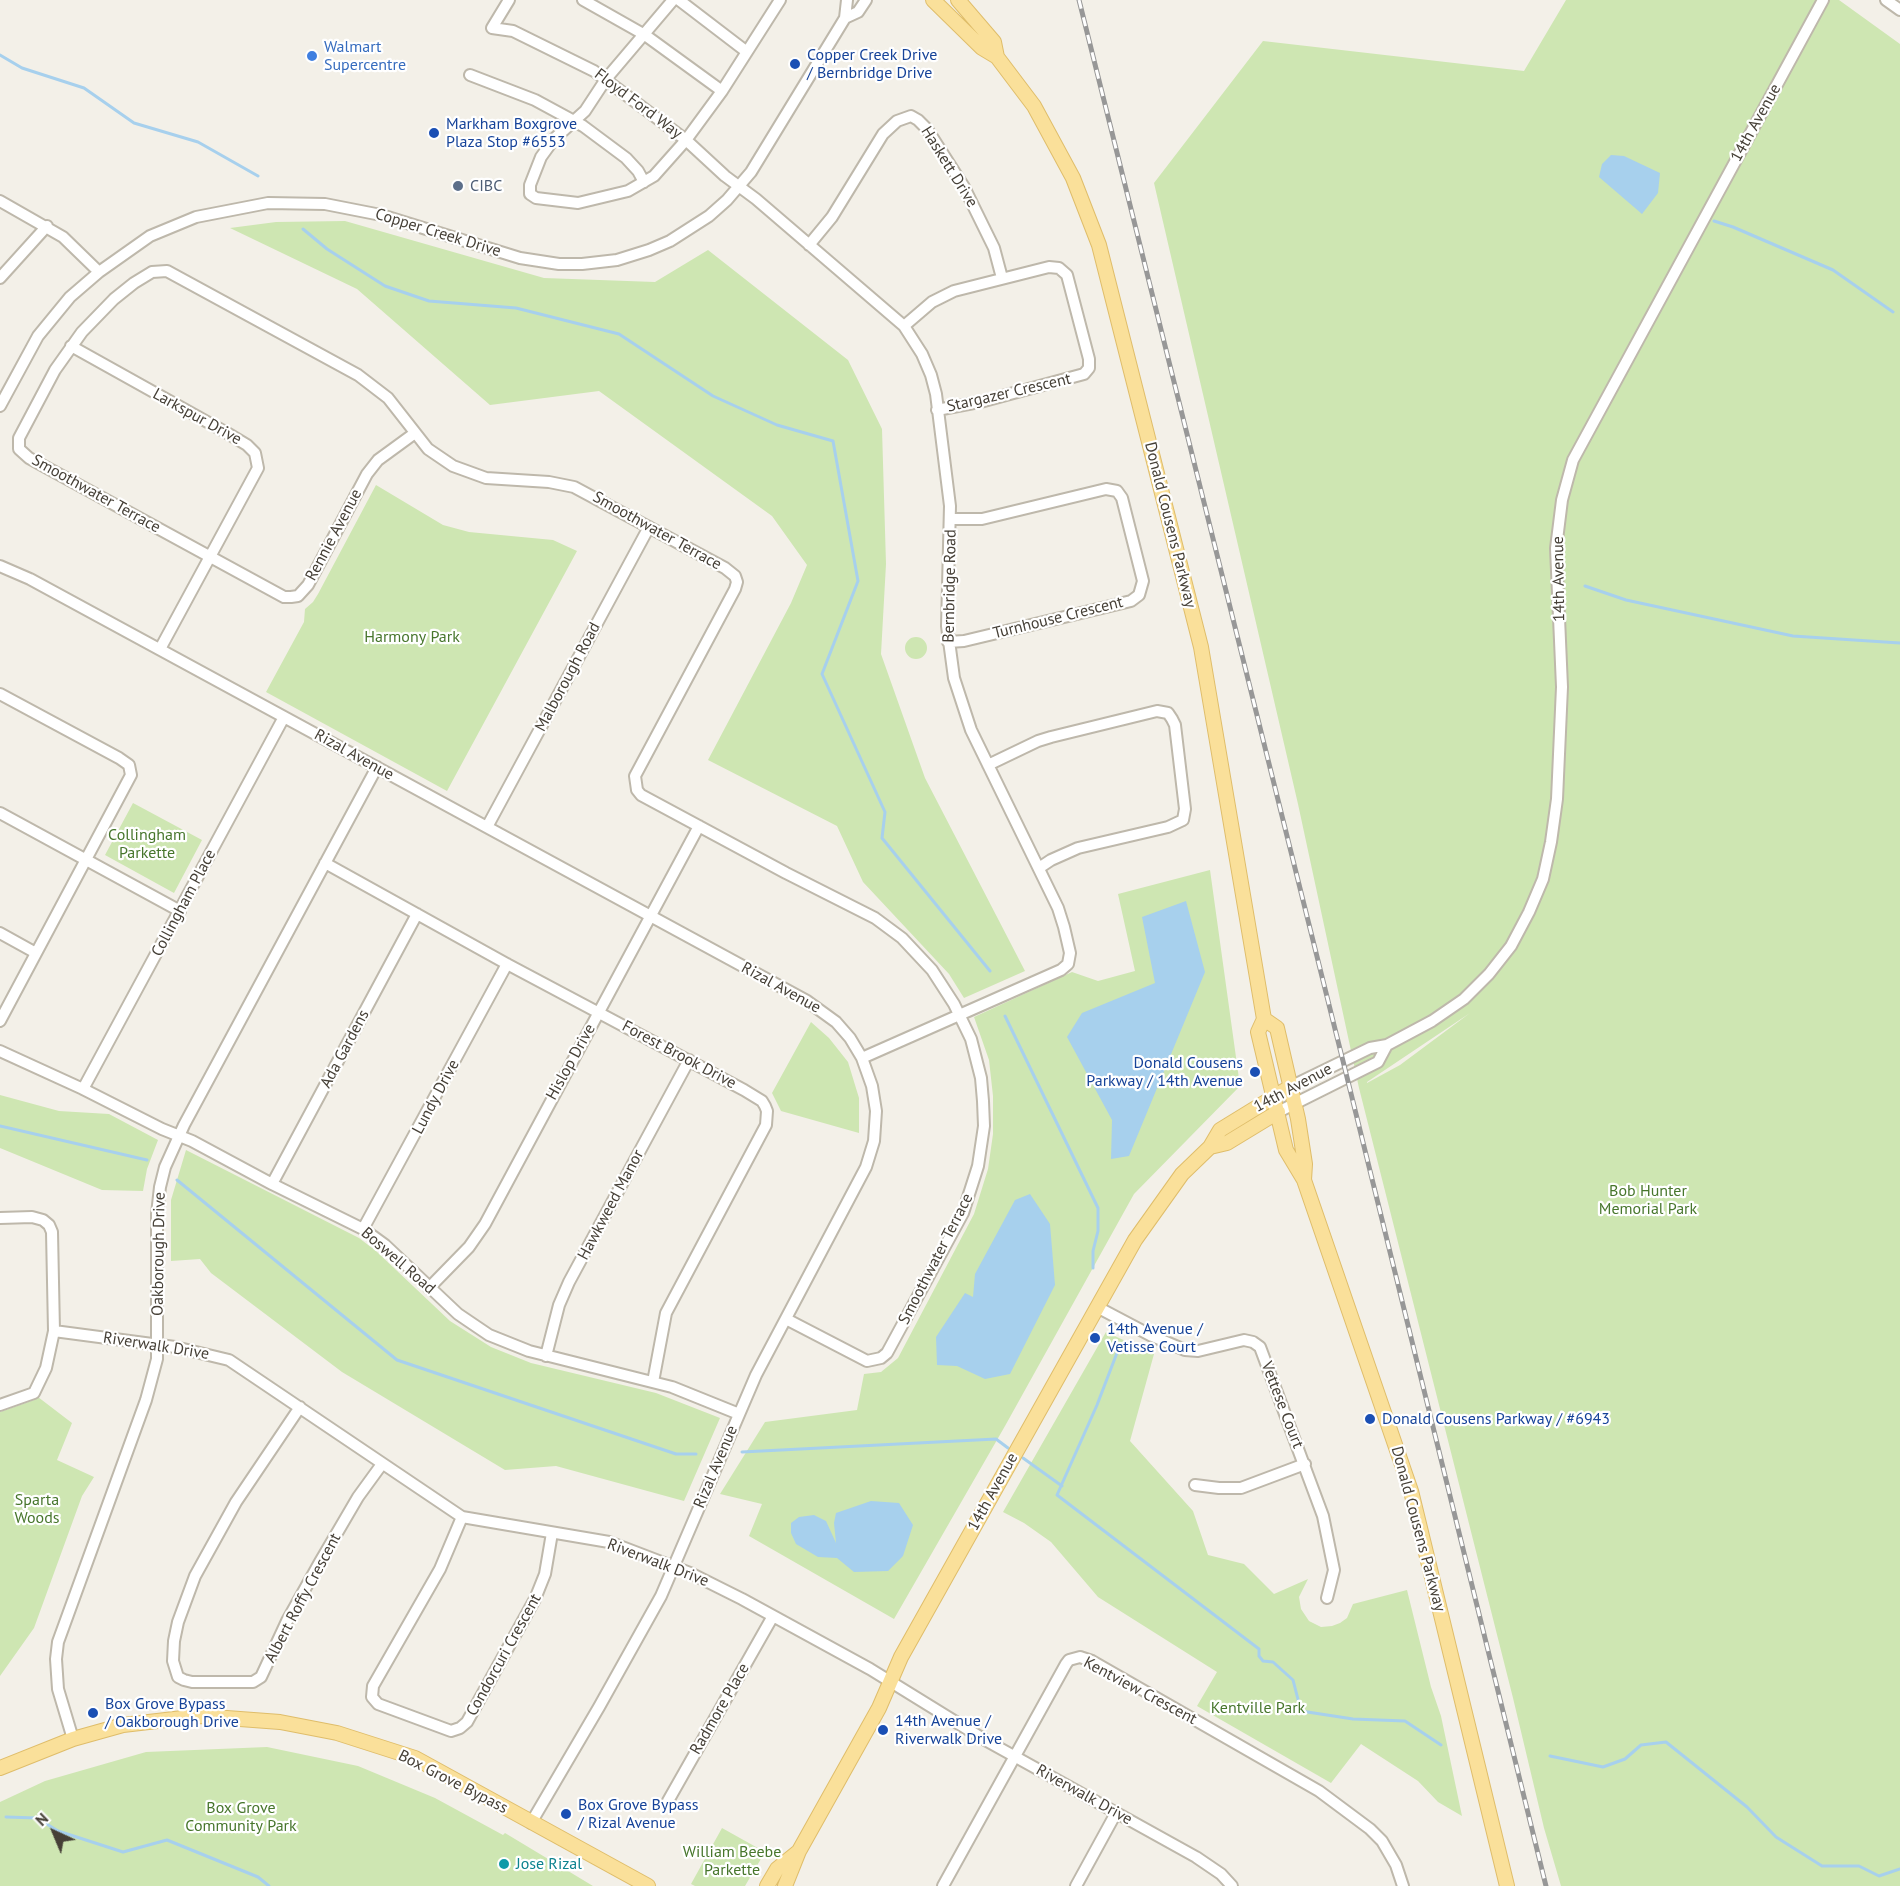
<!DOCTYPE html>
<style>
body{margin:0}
#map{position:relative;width:1900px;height:1886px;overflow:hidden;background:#f3f0e8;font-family:"PT Sans",sans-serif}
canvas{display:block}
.north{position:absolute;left:24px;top:1802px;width:60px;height:60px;-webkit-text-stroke:4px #fff;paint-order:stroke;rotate:316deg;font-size:16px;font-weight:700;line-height:24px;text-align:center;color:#464037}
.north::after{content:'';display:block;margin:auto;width:21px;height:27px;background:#464037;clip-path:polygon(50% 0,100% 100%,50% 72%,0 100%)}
</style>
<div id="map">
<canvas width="1900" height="1886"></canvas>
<div class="north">N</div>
</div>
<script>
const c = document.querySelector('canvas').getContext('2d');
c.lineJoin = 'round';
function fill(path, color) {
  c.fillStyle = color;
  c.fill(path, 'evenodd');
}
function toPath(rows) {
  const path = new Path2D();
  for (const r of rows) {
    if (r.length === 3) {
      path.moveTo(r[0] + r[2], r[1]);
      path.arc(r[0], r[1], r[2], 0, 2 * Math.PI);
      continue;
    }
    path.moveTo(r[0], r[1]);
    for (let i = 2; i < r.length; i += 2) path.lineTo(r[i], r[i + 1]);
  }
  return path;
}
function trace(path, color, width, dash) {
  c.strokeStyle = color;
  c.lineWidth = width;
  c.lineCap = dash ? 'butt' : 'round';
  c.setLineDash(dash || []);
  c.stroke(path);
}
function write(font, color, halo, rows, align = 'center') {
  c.font = font + ' "PT Sans",sans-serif';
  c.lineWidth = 4.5;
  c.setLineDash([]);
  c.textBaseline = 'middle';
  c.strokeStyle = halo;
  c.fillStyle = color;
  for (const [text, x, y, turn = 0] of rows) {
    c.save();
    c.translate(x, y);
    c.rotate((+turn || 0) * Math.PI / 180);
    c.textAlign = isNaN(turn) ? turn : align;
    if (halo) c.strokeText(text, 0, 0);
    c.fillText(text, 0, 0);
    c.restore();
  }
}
fill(toPath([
 [1566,0,1839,0,1900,44,1900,1886,1561,1886,1544,1828,1513,1698,1359,1088,1298,804,1154,183,1263,41,1524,71],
 [1470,1013,1400,1065,1367,1083,1367,1082],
 [345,221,544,278,655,282,708,250,848,360,882,429,886,564,881,654,925,778,1025,971,964,998,949,974,863,882,837,826,708,760,791,603,807,565,772,516,599,391,490,405,357,289,230,228,276,222],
 [376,485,443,525,469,532,553,540,577,551,447,791,266,692,304,622,305,609,313,602,318,594],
 [916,648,11],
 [133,803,202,840,174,893,105,855],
 [1210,870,1240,1086,1134,1194,1005,1426,894,1619,749,1536,762,1504,720,1494,765,1422,857,1410,864,1374,881,1372,898,1358,974,1214,988,1169,993,1134,993,1096,989,1060,974,1017,1072,972,1098,981,1135,971,1118,894],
 [811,1022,829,1038,848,1062,859,1098,859,1133,781,1111,772,1093],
 [0,1095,59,1111,109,1114,158,1140,147,1169,143,1191,102,1190,0,1148],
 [186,1150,359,1238,376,1251,450,1321,491,1347,531,1363,656,1393,720,1418,684,1501,556,1466,505,1470,342,1372,211,1273,200,1259,171,1261,171,1200],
 [1106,1332,1154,1354,1130,1441,1193,1511,1208,1555,1244,1564,1274,1594,1308,1579,1299,1597,1301,1609,1309,1621,1321,1627,1332,1626,1340,1623,1347,1618,1353,1604,1407,1590,1431,1687,1441,1716,1462,1816,1438,1802,1418,1781,1361,1744,1331,1783,1197,1706,1217,1672,1098,1597,1051,1542,1024,1523,1003,1512],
 [38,1397,72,1423,57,1460,94,1477,82,1496,34,1628,0,1676,0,1412,34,1400],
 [267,1747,358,1766,435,1798,503,1835,505,1833,593,1886,0,1886,0,1802,45,1781,146,1752],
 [722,1828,765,1852,745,1886,695,1886,691,1884]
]), '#cee6b2');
fill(toPath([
 [1611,155,1624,156,1660,173,1658,193,1642,214,1599,177,1602,164],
 [1186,901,1205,972,1129,1156,1111,1159,1112,1120,1067,1037,1082,1013,1155,983,1142,917],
 [1030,1194,1050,1224,1055,1285,1010,1374,985,1379,957,1366,937,1365,936,1337,965,1293,973,1297,975,1274,1015,1200],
 [871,1501,899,1503,913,1525,903,1556,888,1571,854,1572,837,1558,818,1557,796,1544,791,1533,791,1523,799,1517,814,1515,826,1521,836,1543,834,1523,836,1513]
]), '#a7d0ed');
trace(toPath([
 [0,55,22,68,84,88,134,123,198,142,258,176],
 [1714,221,1733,227,1833,270,1893,312],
 [303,229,327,249,385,286,429,301,516,308,619,334,713,396,777,425,833,441,858,581,822,674,885,812,882,838,990,971],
 [1585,586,1626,600,1793,636,1900,643],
 [1005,1016,1098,1208,1098,1231,1093,1251,1093,1268],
 [0,1126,147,1160],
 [177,1180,397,1360,676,1454,696,1454],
 [1120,1345,1097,1405,1057,1495,1259,1649,1259,1656,1263,1661,1273,1662,1293,1680,1301,1711,1353,1719,1405,1721,1441,1745],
 [742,1452,996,1439,1008,1448],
 [1023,1458,1062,1486],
 [1550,1756,1603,1767,1625,1759,1641,1745,1666,1742,1747,1807,1776,1837,1822,1866,1859,1866,1879,1876,1900,1869],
 [6,1817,37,1818,58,1831,123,1852,167,1840,258,1877,269,1886]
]), '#a7d0ed', 3);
const minor = toPath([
 [509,0,492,28,513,31,594,71,686,140,725,176,756,199,904,326,922,354,931,375,936,394,950,506,947,626,954,678,971,730,1058,908,1064,927,1070,953,1068,964,1061,970,862,1058],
 [583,0,645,35,722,91],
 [673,0,606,79,585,111,554,139,541,157,530,185,530,194,536,198,578,203,628,191,654,176,686,140,722,91,780,0],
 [679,0,747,52],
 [1886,0,1900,10],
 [845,18,858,12,866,0],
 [470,75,535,100,583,126,626,158,638,171,644,182],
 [0,201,63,237,99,272],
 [809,245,832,217,883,134,897,121,911,116,918,120,927,129,964,187,994,248,1002,278],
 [0,278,47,226],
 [904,326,932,302,954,291,1049,267,1059,268,1067,275,1089,359,1089,368,1084,374,984,401,937,410],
 [71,346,227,433,247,445,255,453,258,468,160,649],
 [0,406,38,336,70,297,99,272,150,236,196,217,268,203,325,204,381,215,520,258,559,264,582,264,617,260,649,250,670,241,709,216,727,200,751,172,845,18,847,0],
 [415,433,378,460,367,474,308,585,298,596,291,597,284,597,29,458,19,449,19,438,55,370,82,332,114,299,134,283,152,272,167,271,358,375,388,398,428,449,453,466,486,478,549,482,574,487,725,568,735,576,737,582,735,589,635,776,637,790,641,795,786,873,875,918,902,938,932,970,954,1004,971,1039,981,1078,983,1101,984,1126,978,1166,963,1213,887,1353,881,1358,867,1361,786,1319],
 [0,566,30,579,807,1001,836,1022,850,1038,862,1058,872,1086,876,1111,874,1141,866,1167,756,1375,661,1596,599,1707,531,1823],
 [948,642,964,641,1131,601,1139,595,1143,581,1122,498,1117,491,1106,489,982,519,951,519],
 [0,694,119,758,129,765,131,775,0,1021],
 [988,765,1038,741,1051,737,1157,711,1168,713,1172,719,1175,725,1185,809,1183,820,1168,827,1078,848,1051,860,1039,868],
 [0,813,180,911],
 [487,827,649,527],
 [325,863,507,964,744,1090,762,1101,765,1106,767,1111,766,1125,666,1313,653,1382],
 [0,933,36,953],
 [0,1051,83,1089,162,1129,192,1141,272,1184,363,1229,385,1245,458,1314,489,1335,529,1351,672,1387,739,1414],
 [1290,1087,1370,1048,1387,1045,1432,1021,1464,999,1489,974,1511,946,1529,912,1543,879,1551,842,1557,799,1562,687,1556,548,1562,500,1573,460,1823,0],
 [83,1089,284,717],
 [1278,1112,1378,1062,1387,1045],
 [272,1184,417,914],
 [0,1218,32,1217,43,1220,49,1225,52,1232,54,1331,46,1368,34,1393,0,1405],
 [363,1229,507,964],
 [429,1288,469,1247,485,1224,699,826],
 [1097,1307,1152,1336,1185,1350,1198,1351,1244,1340,1253,1342,1260,1347,1323,1516,1334,1570,1327,1598],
 [54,1331,175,1347,229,1360,462,1517,609,1542,690,1573,742,1599,870,1669,985,1740,1196,1857,1221,1874,1232,1886],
 [546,1356,559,1305,569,1282,689,1060],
 [300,1407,236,1502,195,1576,178,1622,174,1641,173,1661,178,1677,184,1680,192,1682,253,1682,261,1677,287,1621,320,1562,358,1497,382,1464],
 [1195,1485,1219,1488,1241,1488,1305,1464],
 [462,1517,440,1569,373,1686,372,1697,378,1704,451,1731,460,1728,467,1722,535,1599,545,1574,552,1533],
 [73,1739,58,1689,56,1659,58,1642,146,1400,157,1359,157,1214,160,1187,165,1167,184,1125,377,767],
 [668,1801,773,1616],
 [943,1886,1066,1664,1069,1660,1080,1657,1092,1661,1319,1791,1370,1829,1382,1841,1396,1865,1403,1886],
 [1076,1886,1116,1813]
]);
const major = toPath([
 [933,0,982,48,997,57,1034,106,1073,178,1099,245,1201,647,1264,1019,1258,1032,1286,1150,1304,1180,1411,1491,1507,1886],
 [958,0,994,42,997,57],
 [1264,1019,1277,1028,1298,1119,1305,1164,1304,1180],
 [1210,1147,1227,1143,1278,1112],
 [0,1768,73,1739,123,1725,200,1716,280,1722,337,1733,415,1758,648,1886],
 [767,1886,777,1869,798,1852],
 [785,1886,799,1851,879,1708,901,1657,1135,1240,1182,1174,1210,1147,1220,1130,1290,1087]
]);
trace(minor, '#beb8ab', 14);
trace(major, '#dfbd6a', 16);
trace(minor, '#fff', 10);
trace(major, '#fae09a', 14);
const rail = toPath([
 [1079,0,1343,1061,1546,1886]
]);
trace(rail, '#979797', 5);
trace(rail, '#fff', 3, [9]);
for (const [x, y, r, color] of [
 [312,56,6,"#3f7fe0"],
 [795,64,6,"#1a4fb4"],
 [434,133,6,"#1a4fb4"],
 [458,186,6,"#5c6f8a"],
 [1255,1072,6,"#1a4fb4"],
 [1095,1338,6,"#1a4fb4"],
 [1370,1419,6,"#1a4fb4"],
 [93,1713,6,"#1a4fb4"],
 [883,1730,6,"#1a4fb4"],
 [566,1814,6,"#1a4fb4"],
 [504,1864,6,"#0f9aa8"]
]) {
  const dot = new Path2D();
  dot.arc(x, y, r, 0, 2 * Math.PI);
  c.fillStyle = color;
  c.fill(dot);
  trace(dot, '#fff', 2);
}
write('16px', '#366cbe', '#fff', [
 ["Walmart",324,47],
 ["Supercentre",324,65]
], 'left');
write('16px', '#164399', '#fff', [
 ["Copper Creek Drive",807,55],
 ["/ Bernbridge Drive",807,73],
 ["Markham Boxgrove",446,124],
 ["Plaza Stop #6553",446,142],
 ["Donald Cousens",1243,1063,"right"],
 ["Parkway / 14th Avenue",1243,1081,"right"],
 ["14th Avenue /",1107,1329],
 ["Vetisse Court",1107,1347],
 ["Donald Cousens Parkway / #6943",1382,1419],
 ["Box Grove Bypass",105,1704],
 ["/ Oakborough Drive",105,1722],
 ["14th Avenue /",895,1721],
 ["Riverwalk Drive",895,1739],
 ["Box Grove Bypass",578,1805],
 ["/ Rizal Avenue",578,1823]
], 'left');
write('16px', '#464037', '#fff', [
 ["Floyd Ford Way",638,104,37],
 ["14th Avenue",1756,123,-61],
 ["Haskett Drive",949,167,58],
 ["Copper Creek Drive",438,233,17],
 ["Stargazer Crescent",1009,393,-13],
 ["Larkspur Drive",197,417,29],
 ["Smoothwater Terrace",96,494,29],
 ["Donald Cousens Parkway",1170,525,76],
 ["Smoothwater Terrace",657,531,29],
 ["Rennie Avenue",334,535,-62],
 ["14th Avenue",1559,579,-91],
 ["Bernbridge Road",950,586,-89],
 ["Turnhouse Crescent",1058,618,-14],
 ["Malborough Road",568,677,-62],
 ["Rizal Avenue",354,755,29],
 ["Collingham Place",184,903,-62],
 ["Rizal Avenue",781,988,29],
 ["Ada Gardens",345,1049,-62],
 ["Forest Brook Drive",679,1055,28],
 ["Hislop Drive",571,1062,-61],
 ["14th Avenue",1293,1088,-28],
 ["Lundy Drive",436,1097,-62],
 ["Hawkweed Manor",611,1205,-62],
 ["Oakborough Drive",159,1254,-89],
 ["Smoothwater Terrace",936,1259,-63],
 ["Boswell Road",398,1261,41],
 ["Riverwalk Drive",156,1346,9],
 ["Vettese Court",1282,1405,69],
 ["Rizal Avenue",716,1467,-67],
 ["14th Avenue",993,1492,-61],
 ["Donald Cousens Parkway",1418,1529,75],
 ["Riverwalk Drive",658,1563,21],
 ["Albert Roffy Crescent",303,1598,-62],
 ["Condorcuri Crescent",504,1655,-61],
 ["Kentview Crescent",1140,1691,28],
 ["Radmore Place",720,1709,-60],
 ["Box Grove Bypass",453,1782,27],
 ["Riverwalk Drive",1084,1795,29]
]);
write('16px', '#4e5e75', '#fff', [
 ["CIBC",470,186]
], 'left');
write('16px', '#47762c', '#fff', [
 ["Harmony Park",412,637],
 ["Collingham",147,835],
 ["Parkette",147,853],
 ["Bob Hunter",1648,1191],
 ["Memorial Park",1648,1209],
 ["Sparta",37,1500],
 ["Woods",37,1518],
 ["Kentville Park",1258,1708],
 ["Box Grove",241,1808],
 ["Community Park",241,1826],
 ["William Beebe",732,1852],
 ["Parkette",732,1870]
]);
write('16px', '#0d838f', '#fff', [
 ["Jose Rizal",516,1864]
], 'left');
</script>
